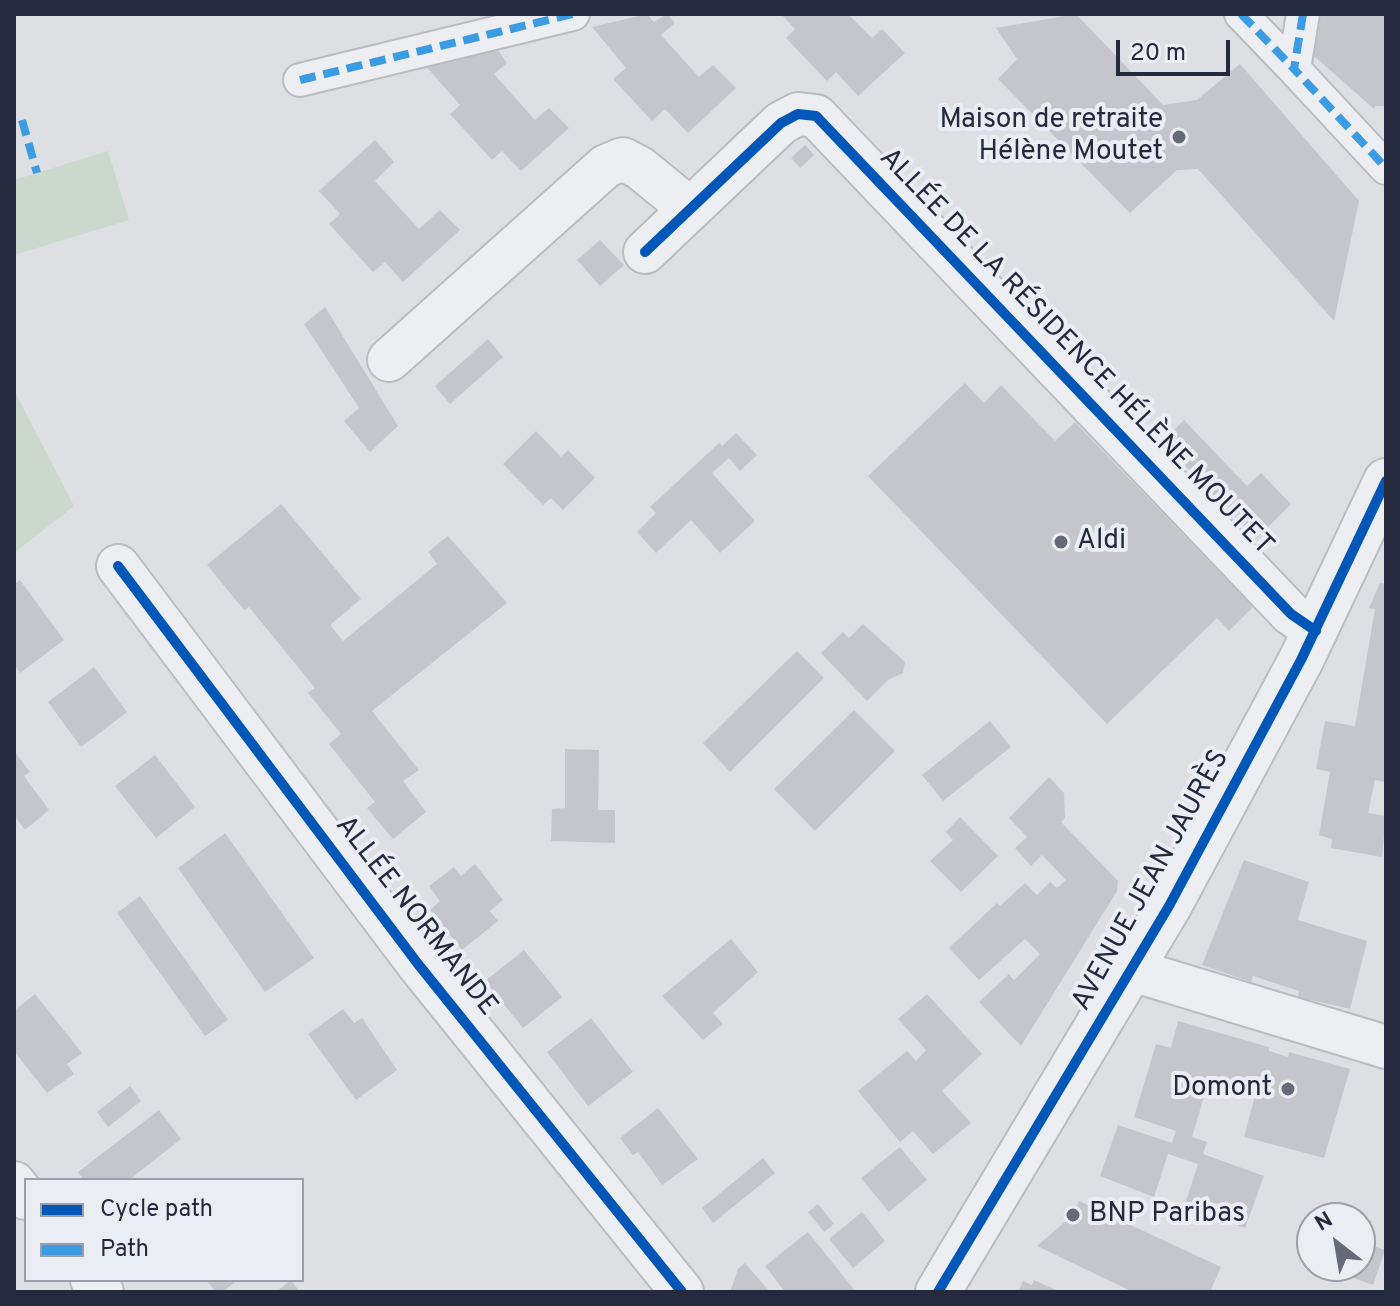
<!DOCTYPE html>
<meta charset="utf-8">
<style>
body{margin:0}
#map{position:relative;width:1400px;height:1306px;overflow:hidden;background:#dedfe3;font-family:Overpass,sans-serif}
canvas{display:block}
.frame{position:absolute;inset:0;border:16px solid #25293d;pointer-events:none}
.legend{position:absolute;left:24px;top:1178px;width:280px;height:104px;box-sizing:border-box;background:#ebedf4;border:2px solid #9c9fab;margin:0;padding:10px 14px;list-style:none;font-size:24px;color:#25293d}
.legend li{display:flex;align-items:center;gap:16px;height:40px}
.legend b{width:40px;border:2px solid #9c9fab}
.north{position:absolute;left:1296px;top:1202px;width:80px;height:80px;box-sizing:border-box;background:#ebedf4;border:2px solid #9c9fab;border-radius:50%;rotate:329deg;font-size:22px;font-weight:700;line-height:32px;text-align:center;color:#25293d}
.north::after{content:'';display:block;margin:auto;width:28px;height:36px;background:#666977;clip-path:polygon(50% 0,100% 100%,50% 72%,0 100%)}
.scale{position:absolute;left:1116px;top:40px;width:114px;height:36px;box-sizing:border-box;border:4px solid #25293d;border-top:0;padding-left:10px;font-size:24px;line-height:28px;white-space:nowrap;color:#25293d;-webkit-text-stroke:6px #ebedf4;paint-order:stroke}
</style>
<div id="map">
<canvas width="1400" height="1306"></canvas>
<div class="frame"></div>
<ul class="legend">
<li><b style="height:10px;background:#0057b8"></b>Cycle path</li>
<li><b style="height:10px;background:#3c9ce3"></b>Path</li>
</ul>
<div class="north">N</div>
<div class="scale">20 m</div>
</div>
<script>
const c = document.querySelector('canvas').getContext('2d');
c.lineJoin = 'round';
function fill(path, color) {
  c.fillStyle = color;
  c.fill(path, 'evenodd');
}
function toPath(rows) {
  const path = new Path2D();
  for (const r of rows) {
    path.moveTo(r[0], r[1]);
    for (let i = 2; i < r.length; i += 2) path.lineTo(r[i], r[i + 1]);
  }
  return path;
}
function trace(path, color, width, dash) {
  c.strokeStyle = color;
  c.lineWidth = width;
  c.lineCap = dash ? 'butt' : 'round';
  c.setLineDash(dash || []);
  c.stroke(path);
}
function write(font, color, halo, rows, align = 'center') {
  c.font = font + ' Overpass,sans-serif';
  c.lineWidth = 8;
  c.setLineDash([]);
  c.textBaseline = 'middle';
  c.strokeStyle = halo;
  c.fillStyle = color;
  for (const [text, x, y, turn = 0] of rows) {
    c.save();
    c.translate(x, y);
    c.rotate((+turn || 0) * Math.PI / 180);
    c.textAlign = isNaN(turn) ? turn : align;
    if (halo) c.strokeText(text, 0, 0);
    c.fillText(text, 0, 0);
    c.restore();
  }
}
fill(toPath([
 [108,151,129,220,14,255,14,180],
 [14,390,74,506,14,553]
]), '#ccd7ce');
fill(toPath([
 [647,14,654,22,667,14,675,23,661,35,699,77,713,65,736,88,688,133,665,109,652,121,613,79,626,68,592,27],
 [781,14,848,14,872,38,882,29,905,53,858,96,836,72,827,81,786,38,795,29],
 [1076,14,1163,105,1197,100,1240,64,1359,201,1334,321,1198,169,1177,170,1130,213,998,79,1017,59,996,28],
 [1321,14,1386,14,1384,106,1375,106,1374,109,1314,56],
 [495,46,507,63,494,74,535,120,549,108,569,128,521,171,502,151,492,160,450,114,460,105,423,63],
 [375,140,394,162,375,181,419,229,440,210,460,230,403,282,385,262,373,272,329,224,340,214,319,191],
 [805,145,814,155,800,168,791,158],
 [600,240,624,265,600,286,577,260],
 [325,307,398,426,370,452,344,421,359,408,304,324],
 [488,339,503,357,450,404,435,386],
 [965,383,984,403,1001,385,1055,441,1075,422,1253,607,1229,631,1217,618,1107,724,868,476],
 [1184,420,1247,486,1261,473,1291,504,1256,539,1162,442],
 [536,431,561,457,568,450,595,478,563,510,551,498,543,505,503,464],
 [736,433,757,455,740,471,729,458,712,473,755,521,720,553,691,520,656,553,637,532,656,513,650,507,719,443,722,446],
 [281,504,361,599,330,625,343,641,437,564,428,552,448,536,507,603,372,711,419,770,403,781,426,812,393,839,367,808,375,802,329,744,341,734,308,693,315,688,249,607,244,610,207,565],
 [20,580,64,640,20,673,14,664,14,585],
 [1380,583,1386,584,1386,782,1375,780,1368,813,1386,816,1382,857,1331,848,1332,839,1319,835,1330,772,1316,769,1325,721,1355,726,1375,609,1369,608],
 [863,624,905,662,903,673,888,680,867,701,821,653,843,632,849,638],
 [797,651,824,678,730,772,703,743],
 [94,667,127,712,81,747,48,702],
 [854,710,895,751,815,831,774,789],
 [990,721,1011,747,943,801,922,775],
 [565,749,599,750,598,810,615,810,615,843,551,841,552,809,565,808],
 [14,751,30,772,24,776,49,810,25,830,14,815],
 [155,755,195,807,156,838,115,786],
 [1049,777,1064,793,1065,818,1061,822,1118,881,1117,891,1021,1046,979,1002,1009,974,1014,980,1040,954,1025,939,979,980,949,948,997,903,1000,906,1025,883,1037,895,1050,882,1057,888,1066,880,1042,855,1031,866,1015,848,1027,837,1009,818],
 [960,817,998,856,961,892,930,861,953,840,946,832],
 [225,833,314,958,265,992,178,868],
 [1244,860,1309,882,1298,920,1367,941,1350,1009,1298,997,1299,991,1253,976,1251,982,1202,965],
 [475,864,503,900,490,911,498,921,462,950,430,910,440,901,429,886,454,867,461,876],
 [140,896,228,1020,205,1036,117,913],
 [731,939,758,972,713,1013,723,1024,703,1040,662,996],
 [524,950,562,997,523,1028,485,981],
 [35,994,82,1053,67,1064,74,1074,47,1093,14,1051,14,1011],
 [927,994,982,1054,942,1091,971,1123,933,1154,913,1131,900,1142,858,1091,907,1051,916,1061,926,1050,898,1019],
 [343,1009,354,1023,362,1018,397,1070,356,1100,308,1034],
 [591,1018,633,1072,588,1106,547,1052],
 [1178,1021,1269,1047,1269,1051,1288,1057,1289,1052,1350,1069,1324,1158,1244,1137,1255,1096,1208,1083,1192,1137,1207,1142,1203,1154,1264,1176,1245,1228,1184,1207,1198,1164,1168,1154,1154,1197,1100,1176,1118,1125,1172,1143,1176,1131,1134,1117,1156,1044,1171,1048],
 [130,1086,141,1101,108,1127,97,1112],
 [658,1108,698,1159,662,1185,638,1152,633,1155,620,1138],
 [159,1110,181,1139,129,1180,84,1180,78,1172],
 [900,1147,927,1180,889,1212,861,1178],
 [763,1158,775,1173,713,1223,702,1208],
 [1079,1201,1221,1267,1210,1292,1133,1292,1037,1246,1073,1215],
 [818,1204,834,1224,824,1232,808,1212],
 [1329,1206,1372,1221,1365,1243,1385,1250,1373,1285,1321,1266,1360,1266,1360,1218,1324,1218],
 [862,1212,885,1241,853,1268,829,1239],
 [808,1232,856,1292,785,1292,765,1266],
 [1312,1236,1312,1263,1303,1260],
 [745,1263,770,1292,730,1292,738,1269],
 [206,1280,238,1280,222,1292,216,1292],
 [291,1280,300,1292,276,1292],
 [1034,1280,1061,1292,1018,1292,1023,1281,1032,1285]
]), '#c5c6cc');
const pedestrian = toPath([
 [1241,14,1294,69],
 [1303,14,1294,69,1386,168],
 [300,80,573,14]
]);
const minor = toPath([
 [645,252,781,123,798,114,816,116,1291,614,1316,631],
 [389,360,606,166,623,159,640,168,689,208],
 [118,566,418,964,682,1292],
 [1132,970,1386,1047],
 [14,1183,26,1198],
 [92,1280,102,1292]
]);
const tertiary = toPath([
 [938,1292,1169,906,1301,660,1386,481]
]);
trace(pedestrian, '#bbbcc1', 36);
trace(minor, '#bbbcc1', 46);
trace(tertiary, '#bbbcc1', 48);
trace(pedestrian, '#edeef1', 32);
trace(minor, '#edeef1', 42);
trace(tertiary, '#edeef1', 44);
trace(toPath([
 [1241,14,1294,69],
 [1303,14,1294,69,1386,168],
 [300,80,573,14],
 [22,120,37,173]
]), '#3c9ce3', 8, [16, 8]);
trace(toPath([
 [645,252,781,123,798,114,816,116,1291,614,1316,631],
 [118,566,418,964,682,1292],
 [938,1292,1169,906,1301,660,1386,481]
]), '#0057b8', 10);
for (const [x, y, r, color] of [
 [1179,137,8,"#666977"],
 [1061,542,8,"#666977"],
 [1288,1089,8,"#666977"],
 [1073,1215,8,"#666977"]
]) {
  const dot = new Path2D();
  dot.arc(x, y, r, 0, 2 * Math.PI);
  c.fillStyle = color;
  c.fill(dot);
  trace(dot, '#ebedf4', 3);
}
write('28px', '#25293d', '#ebedf4', [
 ["Maison de retraite",1163,121],
 ["Hélène Moutet",1163,153],
 ["Aldi",1077,542,"left"],
 ["Domont",1272,1089],
 ["BNP Paribas",1089,1215,"left"]
], 'right');
write('28px', '#25293d', '#ebedf4', [
 ["ALLÉE DE LA RÉSIDENCE HÉLÈNE MOUTET",1075,353,46],
 ["AVENUE JEAN JAURÈS",1152,881,-61],
 ["ALLÉE NORMANDE",415,917,52]
]);
</script>
